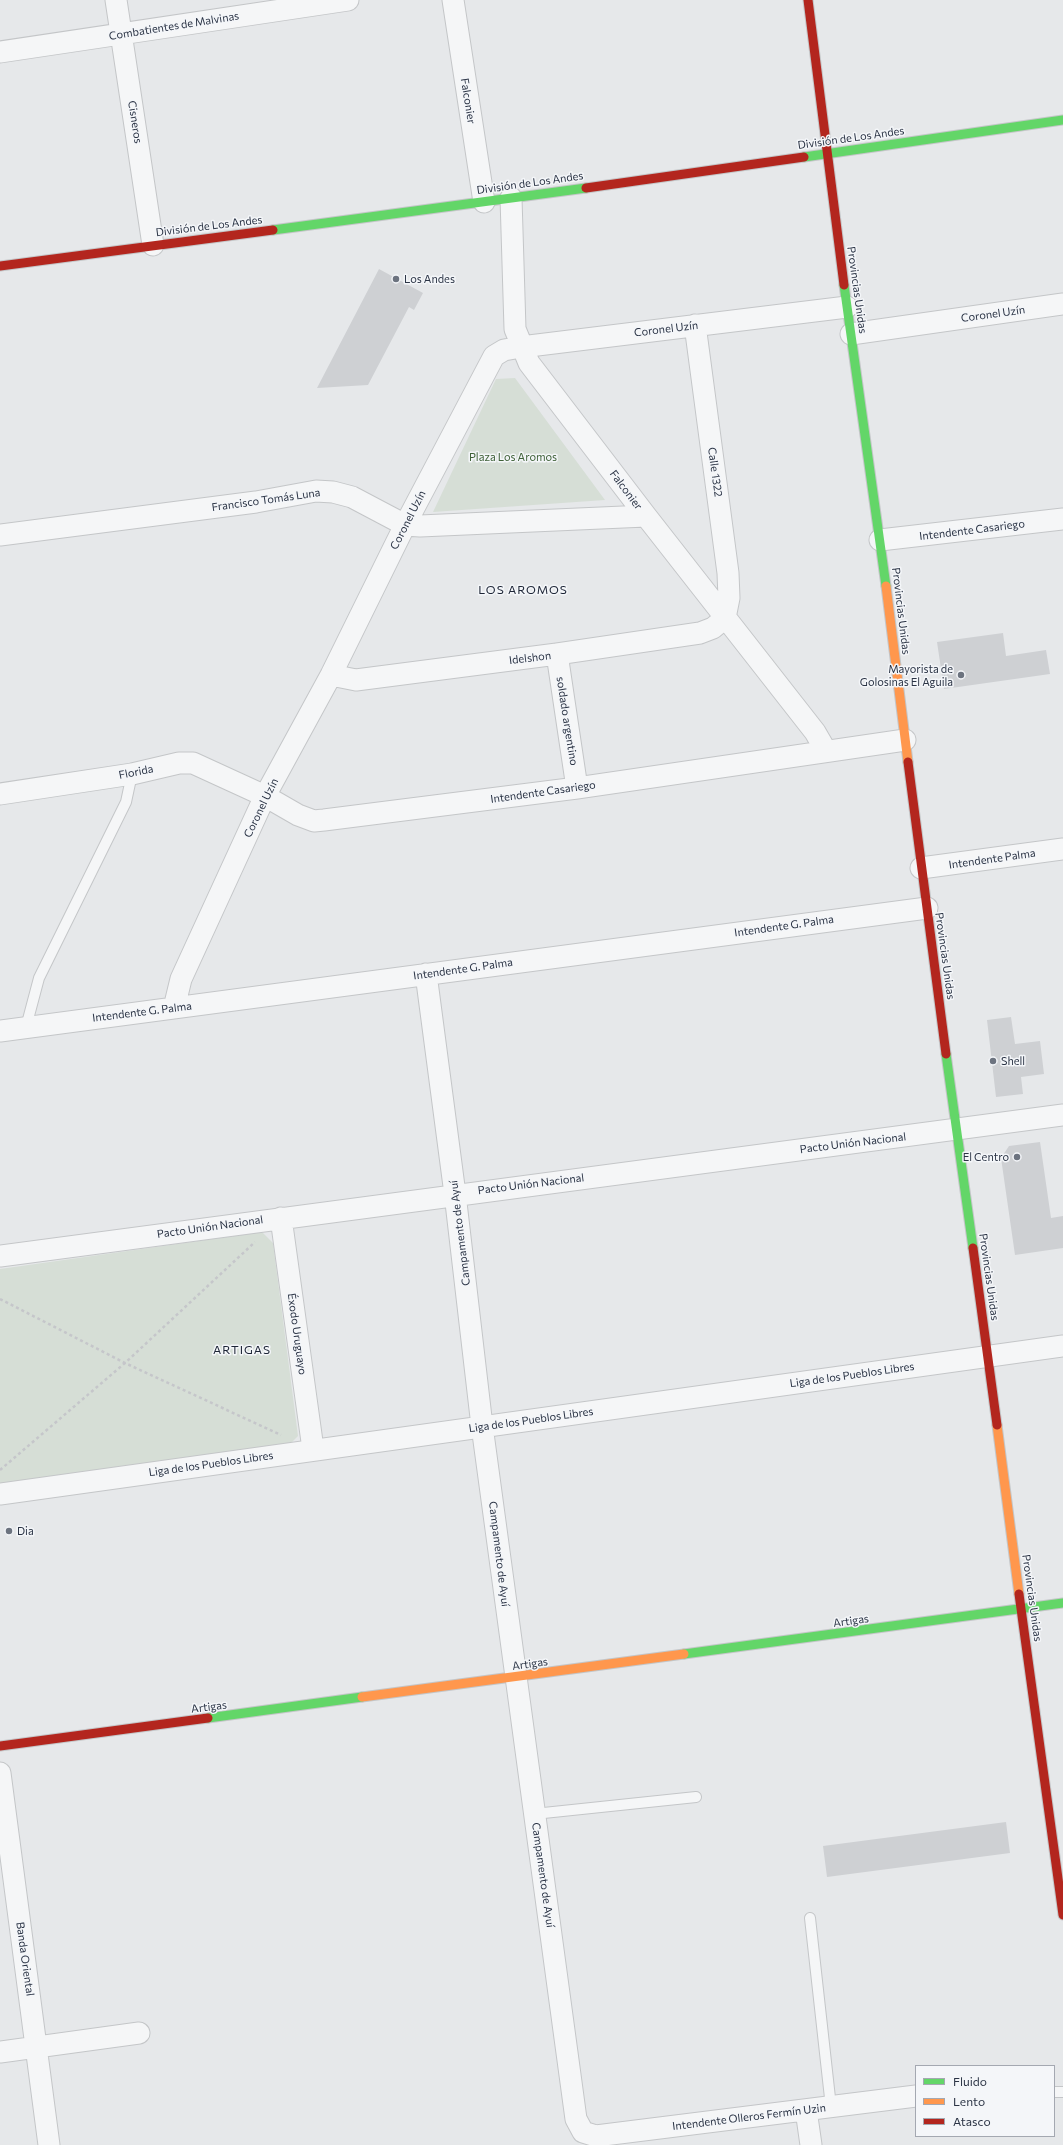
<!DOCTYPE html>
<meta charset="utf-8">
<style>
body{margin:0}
#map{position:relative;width:1063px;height:2145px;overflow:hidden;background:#e6e8ea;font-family:Commissioner,sans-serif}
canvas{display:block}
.legend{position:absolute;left:915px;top:2065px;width:140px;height:72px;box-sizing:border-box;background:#f4f6f9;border:1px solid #a4a8b1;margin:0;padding:5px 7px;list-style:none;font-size:12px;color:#2b3445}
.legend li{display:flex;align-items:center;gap:8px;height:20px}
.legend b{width:20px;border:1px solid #a4a8b1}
</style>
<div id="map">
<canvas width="1063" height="2145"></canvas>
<ul class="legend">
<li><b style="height:5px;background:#63d668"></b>Fluido</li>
<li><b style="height:5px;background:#ff974d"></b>Lento</li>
<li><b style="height:5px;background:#b3261e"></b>Atasco</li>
</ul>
</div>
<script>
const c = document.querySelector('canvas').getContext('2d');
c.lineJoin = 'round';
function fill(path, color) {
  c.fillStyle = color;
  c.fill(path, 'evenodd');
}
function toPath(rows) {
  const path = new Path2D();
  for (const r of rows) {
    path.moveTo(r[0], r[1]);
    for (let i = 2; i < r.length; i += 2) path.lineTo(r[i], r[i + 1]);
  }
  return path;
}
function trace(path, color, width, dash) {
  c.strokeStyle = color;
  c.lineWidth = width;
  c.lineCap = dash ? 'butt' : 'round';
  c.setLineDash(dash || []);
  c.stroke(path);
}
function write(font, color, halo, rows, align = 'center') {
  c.font = font + ' Commissioner,sans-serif';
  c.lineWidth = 3;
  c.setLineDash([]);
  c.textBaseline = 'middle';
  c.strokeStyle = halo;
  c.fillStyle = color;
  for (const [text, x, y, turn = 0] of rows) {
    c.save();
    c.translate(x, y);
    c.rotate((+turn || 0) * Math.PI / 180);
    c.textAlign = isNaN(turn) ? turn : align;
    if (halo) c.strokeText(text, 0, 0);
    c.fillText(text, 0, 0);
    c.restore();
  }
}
fill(toPath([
 [515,378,605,500,433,512,496,379],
 [262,1232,273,1243,298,1436,287,1447,0,1488,0,1269]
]), '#d6ded6');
fill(toPath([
 [379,269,423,293,414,310,409,307,368,385,317,388],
 [1003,633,1006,656,1046,650,1050,674,944,689,937,642],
 [1011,1017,1015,1044,1040,1041,1044,1074,1021,1077,1023,1094,996,1097,987,1020],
 [1040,1142,1051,1218,1063,1216,1063,1248,1015,1255,1001,1158,1009,1146],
 [1006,1822,1010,1853,827,1877,823,1846]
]), '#ced0d3');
const lane = toPath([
 [26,1027,39,978,126,802,132,774],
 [534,1814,696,1797],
 [810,1918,831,2107],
 [1054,2092,1063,2092]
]);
const street = toPath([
 [116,0,153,245],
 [453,0,484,202],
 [0,52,348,0],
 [511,198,515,329,529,363,646,516,815,732,826,751],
 [851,334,1063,304],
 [0,535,256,502,316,491,333,492,352,497,405,525,420,526,646,516],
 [880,540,1063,519],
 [557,654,577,788],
 [331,675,356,680,557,654,700,633,713,628,725,618,729,598,728,573,695,325],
 [0,794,132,774,179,763,193,763,265,796,298,815,314,821,324,820,577,788,905,740],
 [921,868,1063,849],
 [426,974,455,1194,482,1426,576,2119,583,2132,596,2136,916,2096],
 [174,1008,181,979,265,796,331,675,405,525,494,356,504,350,521,347,847,307],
 [0,1031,927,908],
 [281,1218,313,1449],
 [0,1256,1063,1115],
 [0,1494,1063,1346],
 [0,1773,49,2145],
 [0,2052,139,2033],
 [806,2110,811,2145]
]);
const fast = toPath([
 [804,157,1063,120],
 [273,230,586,188],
 [844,285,886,586],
 [946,1054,973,1248],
 [684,1654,1063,1603],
 [208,1718,362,1697]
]);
const slow = toPath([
 [886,586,908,762],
 [997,1425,1019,1594],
 [362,1697,684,1654]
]);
const jam = toPath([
 [808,0,844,285],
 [586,188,804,157],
 [0,266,273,230],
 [908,762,946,1054],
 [973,1248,997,1425],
 [1019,1594,1063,1915],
 [0,1746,208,1718]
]);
trace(lane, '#c4c6c8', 12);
trace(street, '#c4c6c8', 23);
trace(fast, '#c4c6c8', 11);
trace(slow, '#c4c6c8', 11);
trace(jam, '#c4c6c8', 11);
trace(toPath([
 [0,1299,125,1363,281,1435],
 [0,1470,125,1363,255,1242]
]), '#c5c6ca', 2.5, [3, 3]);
trace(lane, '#f5f6f7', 10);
trace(street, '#f5f6f7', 21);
trace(fast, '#63d668', 9);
trace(slow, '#ff974d', 9);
trace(jam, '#b3261e', 9);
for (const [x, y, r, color] of [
 [396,279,4,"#6c737f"],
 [961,675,4,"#6c737f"],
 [993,1061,4,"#6c737f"],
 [1017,1157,4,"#6c737f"],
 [9,1531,4,"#6c737f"]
]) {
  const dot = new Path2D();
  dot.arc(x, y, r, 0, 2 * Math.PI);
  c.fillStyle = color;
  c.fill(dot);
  trace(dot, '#f4f6f9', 1.5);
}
write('11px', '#2b3445', '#f4f6f9', [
 ["Combatientes de Malvinas",174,26,-9],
 ["Falconier",468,101,81],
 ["Cisneros",135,122,81],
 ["División de Los Andes",851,138,-8],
 ["División de Los Andes",530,183,-8],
 ["División de Los Andes",209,226,-7],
 ["Provincias Unidas",857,290,82],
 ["Coronel Uzín",993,314,-8],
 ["Coronel Uzín",666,329,-7],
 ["Calle 1322",715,472,82],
 ["Falconier",626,490,53],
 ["Francisco Tomás Luna",266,500,-8],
 ["Coronel Uzín",408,520,-63],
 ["Intendente Casariego",972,530,-7],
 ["Provincias Unidas",901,611,83],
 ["Idelshon",530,658,-7],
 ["soldado argentino",567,721,81],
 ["Florida",136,772,-11],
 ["Intendente Casariego",543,792,-8],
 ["Coronel Uzín",261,808,-64],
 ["Intendente Palma",992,859,-8],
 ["Intendente G. Palma",784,926,-8],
 ["Provincias Unidas",945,956,82],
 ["Intendente G. Palma",463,969,-8],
 ["Intendente G. Palma",142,1012,-7],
 ["Pacto Unión Nacional",853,1143,-7],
 ["Pacto Unión Nacional",531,1184,-7],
 ["Pacto Unión Nacional",210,1227,-8],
 ["Campamento de Ayuí",460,1233,-97],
 ["Provincias Unidas",989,1277,82],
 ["Éxodo Uruguayo",297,1334,82],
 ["Liga de los Pueblos Libres",852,1375,-8],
 ["Liga de los Pueblos Libres",531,1420,-8],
 ["Liga de los Pueblos Libres",211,1464,-8],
 ["Campamento de Ayuí",499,1554,83],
 ["Provincias Unidas",1032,1598,82],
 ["Artigas",851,1621,-8],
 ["Artigas",530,1664,-8],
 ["Artigas",209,1707,-7],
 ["Campamento de Ayuí",543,1875,82],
 ["Banda Oriental",25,1959,82],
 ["Intendente Olleros Fermín Uzin",749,2117,-7]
]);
write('11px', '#2b3445', '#f4f6f9', [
 ["Los Andes",404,279],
 ["Mayorista de",953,669,"right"],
 ["Golosinas El Aguila",953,682,"right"],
 ["Shell",1001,1061],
 ["El Centro",1009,1157,"right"],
 ["Dia",17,1531]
], 'left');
write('11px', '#3f6138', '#f4f6f9', [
 ["Plaza Los Aromos",513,457]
]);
c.letterSpacing = '1px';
write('12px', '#1d2536', '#f4f6f9', [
 ["LOS AROMOS",523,590],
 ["ARTIGAS",242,1350]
]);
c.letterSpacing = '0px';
</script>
